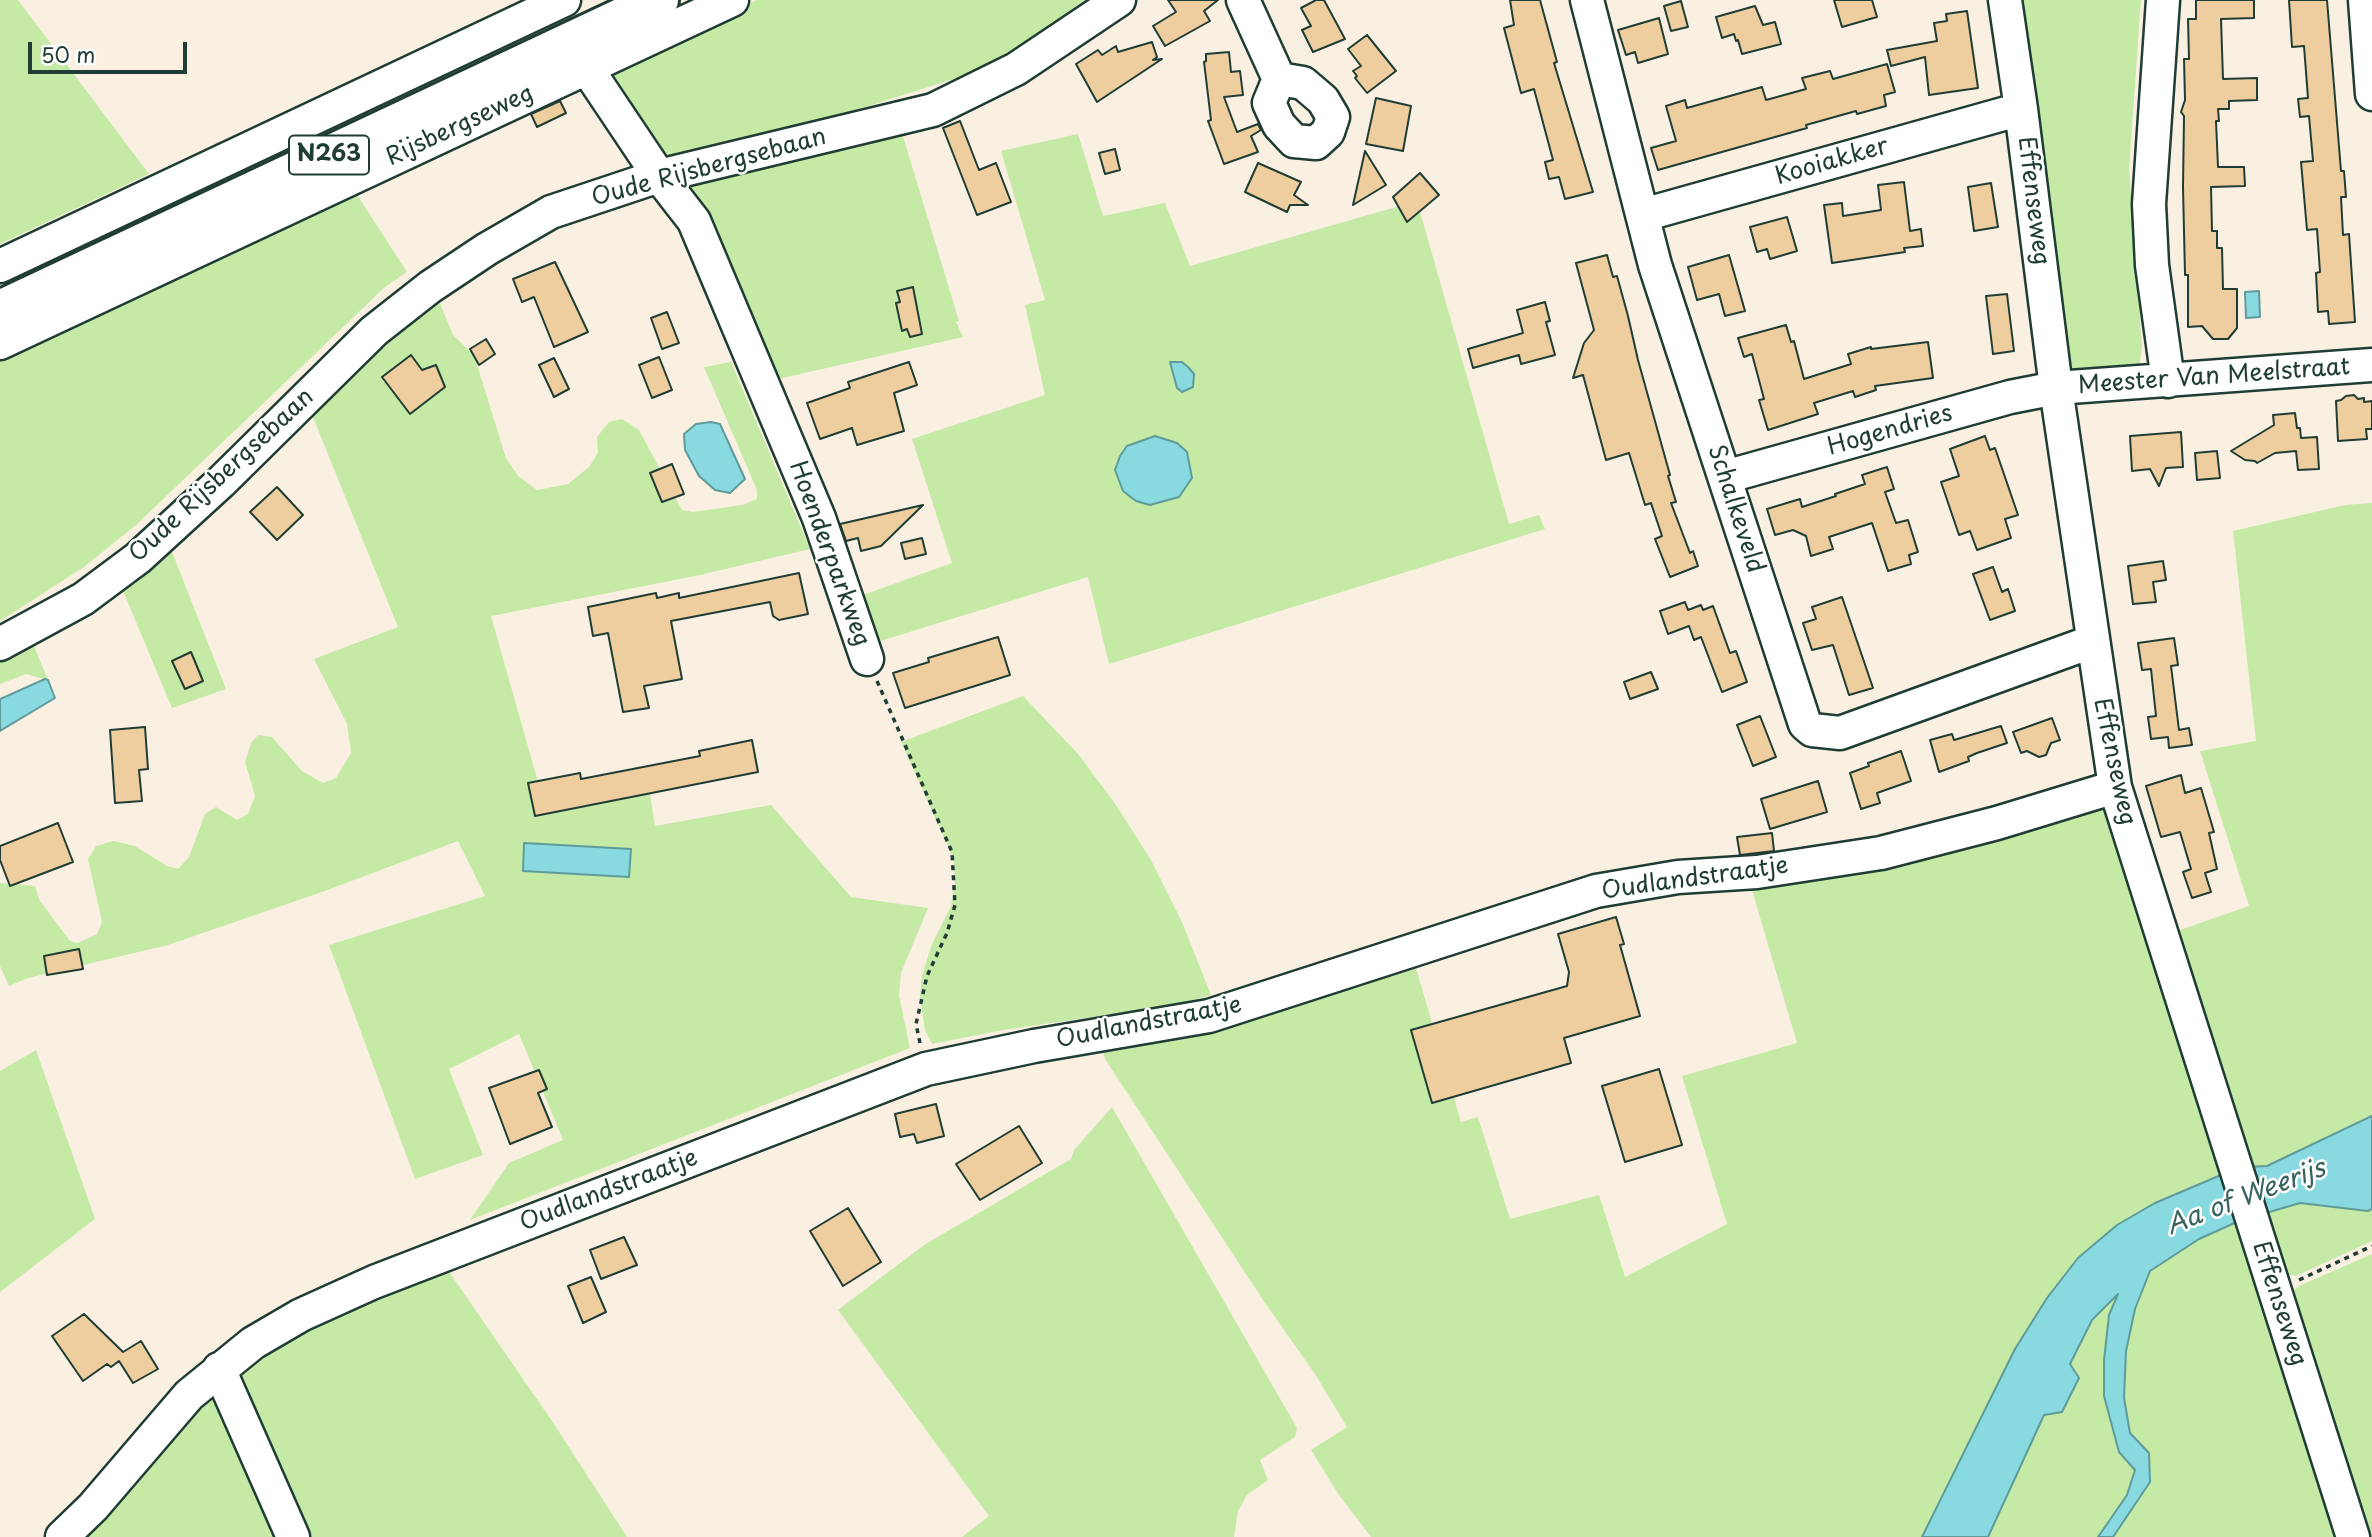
<!DOCTYPE html>
<style>
body{margin:0}
#map{position:relative;width:2372px;height:1537px;overflow:hidden;background:#faf0e2;font-family:"Playpen Sans",sans-serif}
canvas{display:block}
.scale{position:absolute;left:28px;top:42px;width:159px;height:32px;box-sizing:border-box;border:4px solid #1f3d34;border-top:0;padding-left:9px;font-size:21px;line-height:24px;white-space:nowrap;color:#1f3d34;-webkit-text-stroke:5px #fff;paint-order:stroke}
</style>
<div id="map">
<canvas width="2372" height="1537"></canvas>
<div class="scale">50 m</div>
</div>
<script>
const c = document.querySelector('canvas').getContext('2d');
c.lineJoin = 'round';
function fill(path, color) {
  c.fillStyle = color;
  c.fill(path, 'evenodd');
}
function toPath(rows) {
  const path = new Path2D();
  for (const r of rows) {
    path.moveTo(r[0], r[1]);
    for (let i = 2; i < r.length; i += 2) path.lineTo(r[i], r[i + 1]);
  }
  return path;
}
function trace(path, color, width, dash) {
  c.strokeStyle = color;
  c.lineWidth = width;
  c.lineCap = dash ? 'butt' : 'round';
  c.setLineDash(dash || []);
  c.stroke(path);
}
function write(font, color, halo, rows, align = 'center') {
  c.font = font + ' "Playpen Sans",sans-serif';
  c.lineWidth = 5;
  c.setLineDash([]);
  c.textBaseline = 'middle';
  c.strokeStyle = halo;
  c.fillStyle = color;
  for (const [text, x, y, turn = 0] of rows) {
    c.save();
    c.translate(x, y);
    c.rotate((+turn || 0) * Math.PI / 180);
    c.textAlign = isNaN(turn) ? turn : align;
    if (halo) c.strokeText(text, 0, 0);
    c.fillText(text, 0, 0);
    c.restore();
  }
}
fill(toPath([
 [0,0,18,0,149,174,0,244],
 [757,0,1091,0,1006,54,960,77,789,131,665,160,623,100,609,70],
 [2018,0,2141,0,2129,169,2142,347,2140,362,2134,368,2065,373],
 [898,120,959,321,956,322,963,337,765,382,677,180],
 [1078,134,1103,216,1165,203,1190,266,1417,201,1509,524,1539,515,1545,529,1109,664,1088,577,864,646,849,600,952,563,912,439,1045,395,1025,305,1045,300,1001,151],
 [354,190,407,272,385,287,136,525,84,567,0,621,0,355],
 [432,284,453,335,474,355,506,458,518,476,537,490,568,484,589,467,598,453,597,437,609,422,622,419,639,430,682,510,693,512,742,505,757,499,757,490,704,367,731,362,810,549,700,575,491,616,547,814,650,794,655,826,771,805,851,897,928,908,901,973,899,996,910,1048,470,1220,509,1163,563,1140,519,1034,449,1069,483,1155,415,1179,329,945,485,896,458,841,322,892,168,945,28,978,9,986,0,966,0,883,35,886,40,901,70,941,78,943,97,934,102,922,88,859,96,846,113,841,135,846,167,866,178,869,189,857,205,814,216,807,237,820,248,814,255,796,245,762,251,743,258,735,272,737,302,771,323,783,336,778,351,753,347,724,314,659,398,627,304,395],
 [525,843,631,849,523,871],
 [2372,503,2372,1116,2267,1166,2246,1167,2177,931,2249,906,2200,751,2256,741,2233,531,2345,505],
 [165,534,226,689,172,708,116,574],
 [30,636,48,680,26,674,0,684,0,654],
 [1023,696,1079,755,1116,805,1151,860,1182,922,1211,995,1175,1005,1003,1030,932,1044,925,1030,920,996,922,975,932,944,951,906,955,884,954,860,901,742],
 [2091,802,2111,805,2225,1174,2047,1298,2015,1349,1922,1537,1371,1537,1339,1495,1311,1450,1347,1427,1315,1374,1263,1300,1105,1059,1101,1044,1413,958,1461,1122,1478,1117,1510,1219,1599,1195,1625,1277,1727,1224,1682,1076,1797,1043,1749,880],
 [36,1050,95,1219,0,1292,0,1071],
 [1112,1107,1297,1428,1295,1437,1260,1460,1268,1480,1247,1495,1238,1511,1234,1537,962,1537,989,1516,838,1310,924,1245,1071,1159,1074,1150],
 [2300,1203,2367,1211,2372,1209,2372,1241,2296,1276,2281,1273,2262,1215],
 [2239,1221,2342,1537,2113,1537,2150,1482,2149,1453,2130,1433,2124,1398,2126,1351,2135,1309,2150,1271,2199,1239],
 [2372,1254,2372,1537,2363,1537,2288,1295,2299,1286],
 [443,1263,552,1421,627,1537,308,1537,234,1368,310,1317],
 [2120,1292,2109,1315,2104,1360,2104,1396,2119,1452,2135,1470,2127,1495,2098,1537,1988,1537,2044,1415,2092,1320],
 [214,1376,286,1537,65,1537]
]), '#c4eaa5');
const water = toPath([
 [2259,291,2260,317,2246,318,2245,292,2259,291],
 [1170,362,1182,362,1188,367,1194,374,1193,387,1182,392,1177,388,1170,362],
 [711,422,720,424,745,479,730,493,715,490,699,476,685,450,684,434,696,424,711,422],
 [1155,436,1177,443,1187,452,1192,478,1179,497,1150,505,1136,501,1123,491,1115,470,1120,456,1127,446,1155,436],
 [45,679,48,680,55,698,0,731,0,699,45,679],
 [524,843,631,849,629,877,523,871,524,843],
 [2372,1116,2372,1209,2368,1211,2300,1203,2239,1221,2199,1239,2150,1271,2135,1309,2126,1351,2124,1398,2130,1433,2149,1453,2150,1482,2113,1537,2098,1537,2127,1495,2135,1470,2119,1452,2104,1396,2104,1360,2109,1315,2118,1294,2092,1320,2070,1364,2079,1378,2062,1412,2044,1415,1988,1537,1922,1537,2015,1349,2047,1298,2078,1258,2117,1225,2155,1203,2221,1175,2246,1167,2267,1166,2372,1116]
]);
fill(water, '#89dae0');
trace(water, '#5f9b9b', 2);
const building = toPath([
 [1168,0,1218,0,1204,11,1210,21,1165,46,1153,26,1176,12,1168,0],
 [1316,0,1324,0,1345,39,1313,52,1302,30,1311,26,1301,8,1316,0],
 [1510,0,1540,0,1557,62,1554,63,1593,192,1565,199,1559,177,1549,179,1545,162,1553,160,1534,89,1521,93,1504,28,1514,25,1510,0],
 [1834,0,1872,0,1877,17,1842,27,1834,0],
 [2196,0,2254,0,2254,18,2221,19,2223,79,2257,78,2257,100,2229,101,2229,109,2218,109,2219,121,2216,121,2218,167,2244,167,2245,186,2211,187,2212,231,2217,231,2217,248,2222,248,2223,289,2237,289,2237,328,2228,339,2213,339,2202,326,2188,327,2188,275,2185,275,2183,187,2184,116,2181,112,2185,100,2184,59,2189,59,2188,19,2196,19,2196,0],
 [2289,0,2327,0,2341,171,2344,171,2346,197,2341,197,2343,235,2349,234,2355,322,2329,324,2328,311,2318,312,2316,273,2320,272,2317,229,2307,230,2301,162,2313,161,2309,116,2300,117,2298,99,2308,98,2304,46,2292,47,2289,0],
 [1681,1,1688,27,1671,31,1664,6,1681,1],
 [1755,6,1763,25,1775,22,1781,44,1742,54,1738,40,1736,41,1734,34,1722,38,1716,17,1755,6],
 [1967,11,1978,88,1929,95,1925,57,1891,66,1887,50,1937,41,1934,23,1947,21,1946,14,1967,11],
 [1659,18,1668,54,1638,63,1635,52,1626,55,1618,30,1659,18],
 [1367,35,1396,71,1367,93,1355,78,1357,76,1353,71,1361,66,1348,49,1367,35],
 [1152,42,1157,57,1153,60,1162,59,1097,102,1076,64,1098,50,1102,55,1116,46,1118,52,1152,42],
 [1229,52,1231,72,1240,71,1243,95,1224,97,1237,132,1258,124,1261,130,1251,136,1258,152,1224,164,1208,121,1211,120,1204,62,1206,61,1206,54,1229,52],
 [1887,64,1895,92,1884,95,1886,106,1857,114,1856,111,1806,125,1807,128,1658,170,1651,148,1676,141,1666,106,1685,100,1687,108,1762,87,1766,100,1806,89,1802,78,1830,71,1833,79,1887,64],
 [1376,98,1411,106,1403,151,1366,144,1376,98],
 [560,101,566,113,537,127,531,114,560,101],
 [960,121,979,170,996,163,1011,202,977,215,943,128,960,121],
 [1115,149,1120,170,1105,174,1099,153,1115,149],
 [1365,151,1386,185,1353,205,1365,151],
 [1258,163,1301,182,1294,195,1308,205,1290,205,1287,212,1245,192,1258,163],
 [1420,173,1439,195,1407,222,1393,197,1420,173],
 [1904,182,1910,231,1921,229,1923,246,1904,248,1905,252,1832,263,1824,205,1842,203,1843,216,1881,210,1878,185,1904,182],
 [1991,183,1998,227,1974,231,1968,187,1991,183],
 [1787,217,1797,251,1770,259,1767,249,1757,252,1750,227,1787,217],
 [1607,255,1613,277,1617,276,1628,316,1638,360,1670,475,1668,476,1676,502,1671,503,1690,553,1693,551,1698,566,1670,577,1655,539,1662,536,1651,503,1645,505,1629,453,1606,460,1583,375,1573,378,1584,343,1594,330,1576,263,1607,255],
 [1729,255,1745,311,1725,316,1719,294,1697,300,1688,267,1729,255],
 [555,262,588,332,554,347,534,297,522,302,513,279,555,262],
 [913,287,922,334,910,337,907,329,902,331,896,303,900,302,897,291,913,287],
 [2007,294,2014,351,1993,354,1986,296,2007,294],
 [1545,302,1550,321,1546,322,1555,355,1521,364,1519,355,1473,368,1468,349,1523,333,1517,310,1545,302],
 [667,312,679,343,662,349,651,318,667,312],
 [1786,325,1791,342,1794,341,1804,379,1851,364,1848,354,1871,347,1871,349,1928,342,1933,378,1875,386,1876,390,1855,397,1853,391,1814,403,1818,414,1768,430,1759,400,1764,399,1752,354,1744,357,1738,338,1786,325],
 [486,339,495,354,479,365,470,349,486,339],
 [411,355,422,370,436,365,445,387,410,414,382,377,411,355],
 [659,357,672,390,652,398,639,365,659,357],
 [554,358,569,389,554,397,539,365,554,358],
 [909,362,917,385,894,393,904,431,857,445,852,428,820,439,807,403,850,388,848,382,909,362],
 [2354,395,2358,399,2364,398,2364,402,2372,401,2372,429,2366,429,2367,439,2338,441,2336,401,2341,400,2346,396,2354,395],
 [2295,413,2297,428,2300,428,2301,438,2317,437,2319,469,2298,470,2296,451,2275,453,2257,463,2255,461,2245,460,2231,451,2274,425,2273,415,2295,413],
 [2181,432,2183,467,2166,468,2159,486,2150,469,2132,471,2130,436,2181,432],
 [1985,436,1990,450,1995,448,2018,515,2005,519,2011,538,1977,550,1970,531,1959,535,1941,482,1959,476,1950,449,1985,436],
 [2217,451,2220,478,2197,480,2195,453,2217,451],
 [672,464,684,494,662,502,650,473,672,464],
 [1887,467,1894,489,1885,492,1896,523,1908,520,1918,552,1909,555,1911,564,1888,571,1872,523,1829,537,1833,549,1811,556,1806,536,1793,530,1775,535,1767,509,1800,499,1802,507,1836,496,1835,494,1865,484,1862,475,1887,467],
 [277,487,303,515,277,540,250,512,277,487],
 [923,505,881,546,861,551,858,538,846,541,840,524,923,505],
 [922,538,926,554,905,559,901,543,922,538],
 [2163,561,2166,580,2153,582,2156,602,2133,604,2128,566,2163,561],
 [1993,567,2002,592,2008,589,2015,611,1990,620,1973,574,1993,567],
 [799,573,808,614,779,620,773,616,770,602,671,621,682,679,644,686,649,708,623,712,608,633,593,636,588,607,656,593,657,598,679,593,679,598,799,573],
 [1842,597,1873,688,1849,695,1833,645,1812,650,1803,623,1816,619,1812,607,1842,597],
 [1685,602,1688,610,1701,605,1703,610,1713,606,1730,653,1736,651,1747,682,1722,692,1701,637,1694,640,1689,626,1668,634,1660,611,1685,602],
 [998,637,1010,675,905,708,893,673,929,662,928,658,998,637],
 [2174,638,2178,665,2171,666,2179,730,2189,728,2192,745,2169,748,2168,737,2151,739,2148,717,2156,716,2151,669,2142,670,2138,643,2174,638],
 [191,652,203,681,185,689,172,661,191,652],
 [1651,672,1658,689,1630,699,1624,682,1651,672],
 [1760,716,1776,757,1753,766,1737,725,1760,716],
 [2052,718,2060,740,2051,743,2046,755,2039,757,2027,751,2021,753,2013,732,2052,718],
 [2001,726,2007,743,1977,753,1968,757,1969,761,1939,772,1930,740,1952,734,1954,740,2001,726],
 [145,727,148,769,139,770,142,801,115,803,110,730,145,727],
 [752,740,758,772,535,816,528,783,580,773,581,779,700,756,699,751,752,740],
 [1901,751,1911,781,1877,793,1880,803,1861,809,1850,773,1869,766,1868,763,1901,751],
 [2181,775,2185,793,2201,788,2214,832,2209,833,2217,869,2205,873,2211,892,2192,898,2183,872,2191,869,2180,832,2161,837,2146,786,2181,775],
 [1818,781,1827,812,1770,829,1761,799,1818,781],
 [58,823,73,862,10,886,0,860,0,846,58,823],
 [1772,833,1774,851,1740,855,1737,837,1772,833],
 [1616,917,1624,944,1620,945,1640,1016,1564,1038,1571,1063,1432,1103,1411,1030,1567,986,1569,972,1558,934,1616,917],
 [79,949,83,969,47,975,44,956,79,949],
 [1659,1069,1682,1145,1625,1162,1602,1086,1659,1069],
 [539,1070,547,1089,538,1093,552,1127,510,1144,489,1088,539,1070],
 [936,1104,944,1136,917,1143,914,1134,900,1137,895,1114,936,1104],
 [1019,1126,1042,1163,980,1200,956,1164,1019,1126],
 [848,1208,881,1262,843,1286,810,1231,848,1208],
 [624,1237,637,1265,601,1279,590,1250,624,1237],
 [591,1277,606,1312,583,1323,568,1286,591,1277],
 [84,1314,123,1352,141,1341,158,1369,133,1383,119,1361,111,1367,107,1364,83,1381,52,1336,84,1314]
]);
fill(building, '#eecd9f');
trace(building, '#1f3d34', 2);
const minor = toPath([
 [1243,0,1279,79,1269,103,1279,125,1294,141,1316,143,1328,132,1333,117,1323,100,1303,83,1279,79],
 [1587,0,1655,265,1805,724,1812,730,1840,733,2091,642],
 [2005,0,2021,109,2056,388,2115,787,2353,1537],
 [2163,0,2149,204,2152,265,2168,381],
 [2365,0,2372,94],
 [586,67,659,176,694,221,819,518,867,659],
 [1643,215,2021,109],
 [0,266,564,0],
 [0,343,732,0],
 [1725,477,2010,397,2056,388,2372,365],
 [0,644,83,599,138,558,221,482,374,331,430,287,487,249,551,212,659,176,933,110,1016,69,1119,0],
 [219,1369,293,1537],
 [62,1537,93,1507,189,1395,253,1343,301,1315,374,1282,926,1069,1034,1046,1209,1016,1596,891,1678,877,1757,872,1881,853,1997,823,2115,787]
]);
const major = toPath([
 [0,310,659,0]
]);
trace(minor, '#1f3d34', 37);
trace(major, '#1f3d34', 44);
trace(toPath([
 [877,681,952,852,955,905,947,933,927,976,916,1024,920,1043],
 [2299,1280,2372,1246]
]), '#1f3d34', 3.5, [5, 5]);
trace(minor, '#fff', 32);
trace(major, '#fff', 38);
for (const [x, y, w] of [
 [329,155,80]
]) {
  const box = new Path2D();
  box.roundRect(x - w / 2, y - 19.5, w, 39, 5);
  c.fillStyle = '#fff';
  c.fill(box);
  trace(box, '#1f3d34', 2);
}
write('bold 23px', '#1f3d34', null, [
 ["N263",329,155]
]);
write('24px', '#1f3d34', '#fff', [
 ["Rijsbergseweg",460,126,-25],
 ["Kooiakker",1832,162,-16],
 ["Oude Rijsbergsebaan",709,168,-15],
 ["Effenseweg",2033,201,83],
 ["Meester Van Meelstraat",2214,377,-4],
 ["Hogendries",1890,431,-16],
 ["Oude Rijsbergsebaan",222,476,-43],
 ["Schalkeveld",1735,509,72],
 ["Hoenderparkweg",829,554,70],
 ["Effenseweg",2114,762,78],
 ["Oudlandstraatje",1695,879,-8],
 ["Oudlandstraatje",1149,1023,-11],
 ["Oudlandstraatje",609,1191,-21],
 ["Effenseweg",2279,1304,72]
]);
write('italic 26px', '#3a645f', '#fff', [
 ["Aa of Weerijs",2246,1198,-21]
]);
</script>
